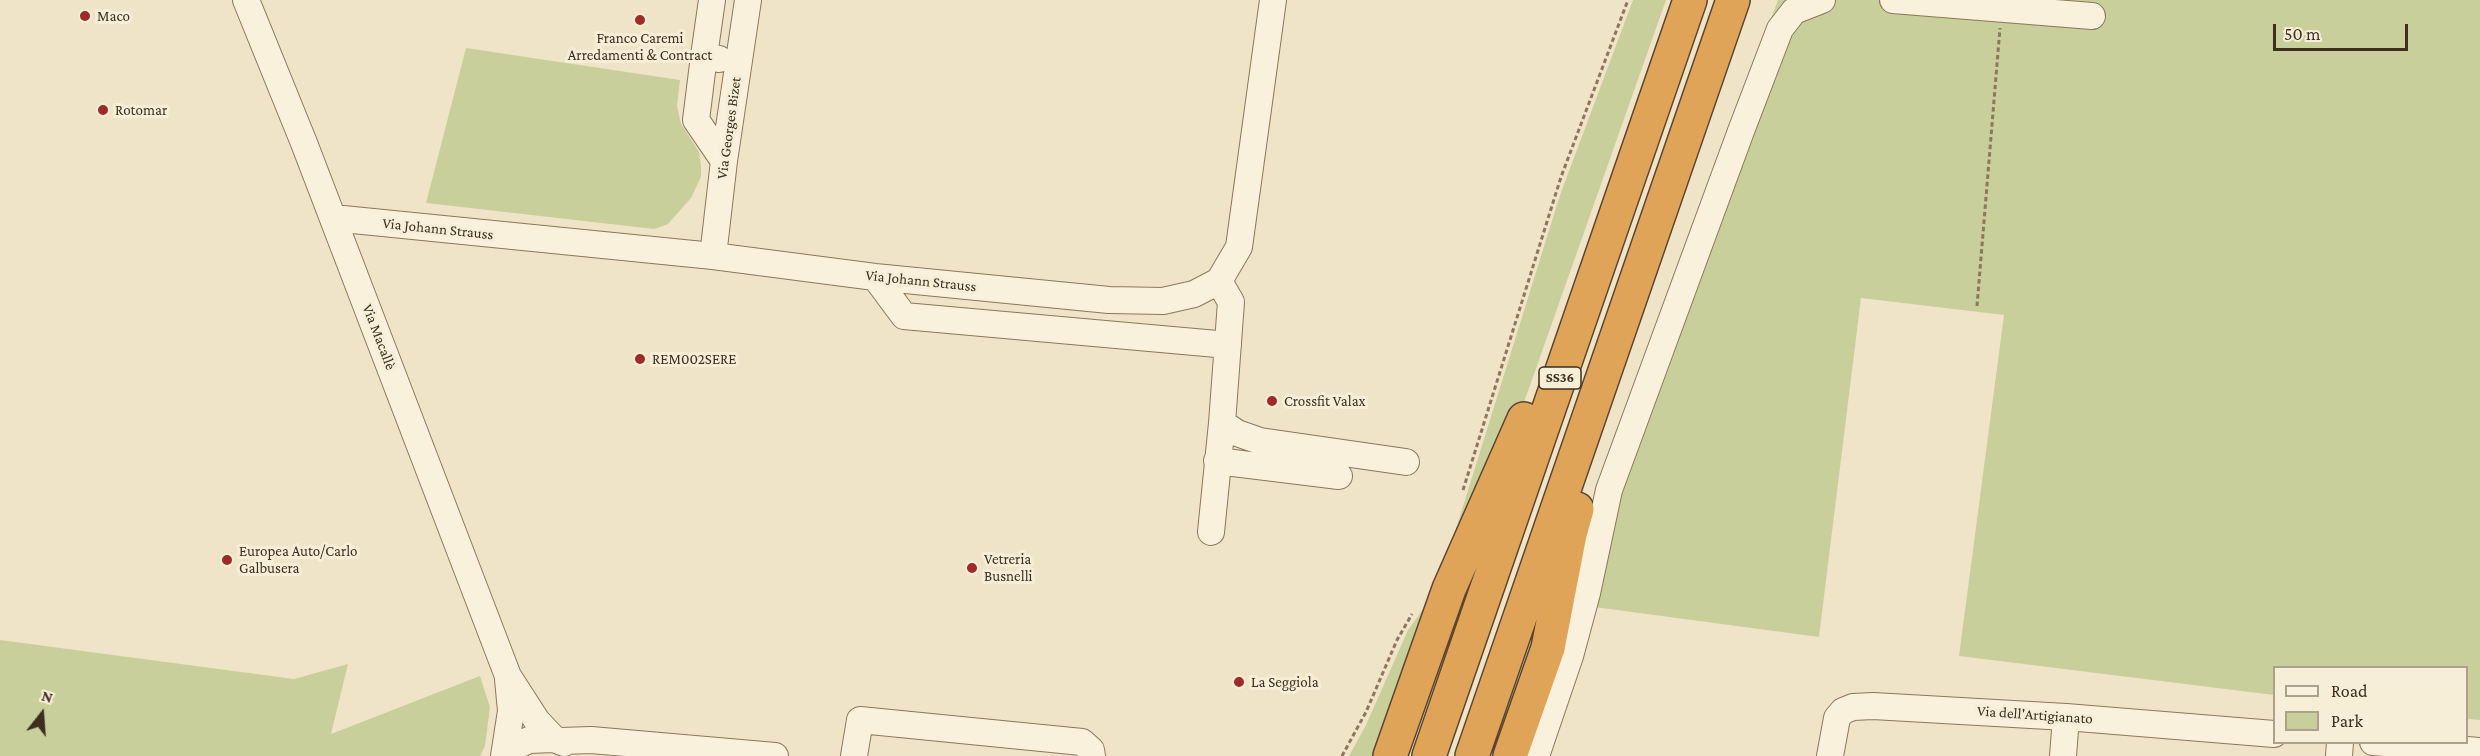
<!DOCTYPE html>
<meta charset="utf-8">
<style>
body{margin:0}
#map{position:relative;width:2480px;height:756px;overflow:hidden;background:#f0e4c8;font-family:"Crimson Pro",serif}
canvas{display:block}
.legend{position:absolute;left:2273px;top:666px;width:195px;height:78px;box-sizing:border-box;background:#f7eed8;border:2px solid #ada18e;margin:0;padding:8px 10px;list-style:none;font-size:18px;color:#3d2e20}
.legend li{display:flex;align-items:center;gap:12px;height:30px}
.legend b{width:30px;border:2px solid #ada18e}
.north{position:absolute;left:12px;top:684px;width:60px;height:60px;-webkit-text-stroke:4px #f7eed8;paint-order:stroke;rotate:17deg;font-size:16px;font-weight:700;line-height:24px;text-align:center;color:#3d2e20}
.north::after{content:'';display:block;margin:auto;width:21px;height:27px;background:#3d2e20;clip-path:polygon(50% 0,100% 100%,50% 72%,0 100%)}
.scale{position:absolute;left:2273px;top:24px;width:135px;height:27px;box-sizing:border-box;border:3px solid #3d2e20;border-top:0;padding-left:8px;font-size:18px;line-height:21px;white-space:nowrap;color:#3d2e20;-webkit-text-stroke:4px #f7eed8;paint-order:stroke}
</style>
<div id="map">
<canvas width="2480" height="756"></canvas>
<ul class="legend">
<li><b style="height:8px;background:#faf1dc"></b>Road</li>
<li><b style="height:16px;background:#c9cf9b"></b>Park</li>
</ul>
<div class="north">N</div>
<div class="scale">50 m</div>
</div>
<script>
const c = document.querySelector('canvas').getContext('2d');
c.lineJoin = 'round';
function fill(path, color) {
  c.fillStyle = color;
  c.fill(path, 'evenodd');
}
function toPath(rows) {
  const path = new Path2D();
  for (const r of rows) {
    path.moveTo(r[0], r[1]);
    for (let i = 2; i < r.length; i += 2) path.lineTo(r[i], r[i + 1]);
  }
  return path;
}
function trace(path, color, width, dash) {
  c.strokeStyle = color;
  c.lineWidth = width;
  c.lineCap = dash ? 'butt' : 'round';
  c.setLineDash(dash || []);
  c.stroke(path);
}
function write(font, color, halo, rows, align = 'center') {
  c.font = font + ' "Crimson Pro",serif';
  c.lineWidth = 6;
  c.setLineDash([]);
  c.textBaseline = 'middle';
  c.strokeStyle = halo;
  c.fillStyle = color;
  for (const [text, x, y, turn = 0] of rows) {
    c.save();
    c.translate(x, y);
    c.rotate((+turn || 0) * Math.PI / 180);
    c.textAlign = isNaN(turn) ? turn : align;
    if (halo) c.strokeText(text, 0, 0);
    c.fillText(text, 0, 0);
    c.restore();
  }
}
fill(toPath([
 [1633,0,1666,0,1527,394,1381,756,1349,756,1365,727,1408,630,1431,598,1441,577,1560,195],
 [1778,0,2480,0,2480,720,2467,719,2466,668,2274,668,2274,695,1959,656,2004,315,1861,298,1819,637,1572,604,1595,497,1604,464],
 [466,48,680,80,677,106,681,124,699,152,701,165,701,177,691,198,668,224,654,229,426,203],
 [0,640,294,679,348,664,331,734,480,676,490,707,485,746,480,756,0,756]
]), '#c9cf9b');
const minor = toPath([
 [246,0,304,143,508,676,537,721,554,739],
 [712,0,704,56,719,59],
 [1893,0,2092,16],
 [704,56,696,120,724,161],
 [333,218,713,256,875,277,1109,300,1163,301,1194,294,1219,281,1239,247,1273,0],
 [713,256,724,161,748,0],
 [875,277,904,316,1228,345],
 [1219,281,1231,302,1222,423,1237,433,1260,441,1406,462],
 [1217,461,1339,476],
 [1211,532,1222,423],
 [561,741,591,740,775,756],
 [2373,742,2480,751],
 [504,756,512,748,529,740,554,739,564,743],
 [504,756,511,711,508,679],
 [854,756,860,720,1082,742,1091,750,1092,756],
 [1536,756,1570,656,1587,593,1609,490,1741,131,1780,29,1794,11,1822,0],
 [1830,756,1837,718,1843,711,1853,707,1873,706,2066,717,2274,734],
 [2063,756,2066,717],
 [2339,756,2340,742]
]);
const highway = toPath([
 [1390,756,1449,589,1524,419],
 [1429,756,1690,0],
 [1472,756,1733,0],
 [1510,756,1548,648,1570,534,1577,509]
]);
trace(minor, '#8d765c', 28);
trace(highway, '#5b4430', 36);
trace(toPath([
 [1977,306,2000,28],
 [1463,490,1561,177,1628,0],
 [1342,756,1366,712,1397,640,1412,614]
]), '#8d765c', 3, [4.5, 3]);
trace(minor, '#faf1dc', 26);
trace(highway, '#e0a458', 33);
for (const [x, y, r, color] of [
 [85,16,6,"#9e2a2b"],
 [640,20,6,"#9e2a2b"],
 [103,110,6,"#9e2a2b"],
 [640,359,6,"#9e2a2b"],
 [1272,401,6,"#9e2a2b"],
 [227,560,6,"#9e2a2b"],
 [972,568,6,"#9e2a2b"],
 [1239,682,6,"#9e2a2b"]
]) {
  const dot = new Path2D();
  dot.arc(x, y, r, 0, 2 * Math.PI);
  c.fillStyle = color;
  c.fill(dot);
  trace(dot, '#f7eed8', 2);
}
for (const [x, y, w] of [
 [1560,378,42]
]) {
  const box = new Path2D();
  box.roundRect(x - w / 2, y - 11, w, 22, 4.5);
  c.fillStyle = '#f7eed8';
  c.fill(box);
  trace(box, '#3d2e20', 1.5);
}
write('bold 14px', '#3d2e20', null, [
 ["SS36",1560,378]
]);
write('15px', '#3d2e20', '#f7eed8', [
 ["Maco",97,16],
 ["Franco Caremi",640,38,"center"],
 ["Arredamenti & Contract",640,55,"center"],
 ["Rotomar",115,110],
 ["REM002SERE",652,359],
 ["Crossfit Valax",1284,401],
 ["Europea Auto/Carlo",239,551],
 ["Galbusera",239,568],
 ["Vetreria",984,559],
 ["Busnelli",984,576],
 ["La Seggiola",1251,682]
], 'left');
write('15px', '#3d2e20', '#f7eed8', [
 ["Via Georges Bizet",729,128,-82],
 ["Via Johann Strauss",438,229,6],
 ["Via Johann Strauss",921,281,6],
 ["Via Macallè",379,337,69],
 ["Via dell'Artigianato",2035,715,4]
]);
</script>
